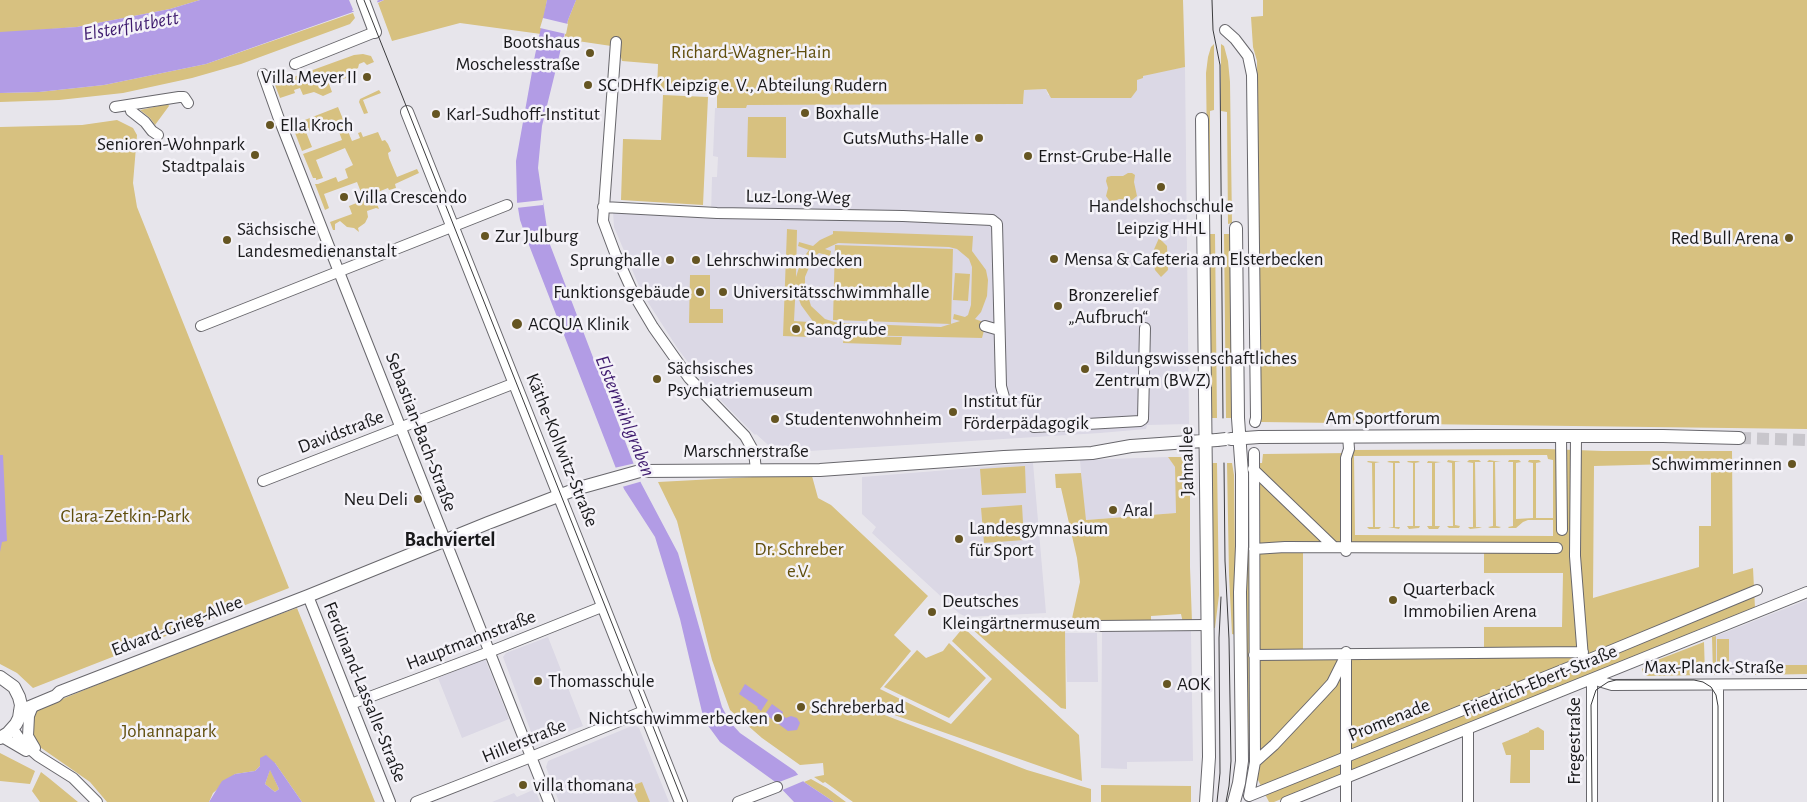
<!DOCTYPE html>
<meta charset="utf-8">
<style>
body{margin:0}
canvas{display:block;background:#e7e5eb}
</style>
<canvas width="1807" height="802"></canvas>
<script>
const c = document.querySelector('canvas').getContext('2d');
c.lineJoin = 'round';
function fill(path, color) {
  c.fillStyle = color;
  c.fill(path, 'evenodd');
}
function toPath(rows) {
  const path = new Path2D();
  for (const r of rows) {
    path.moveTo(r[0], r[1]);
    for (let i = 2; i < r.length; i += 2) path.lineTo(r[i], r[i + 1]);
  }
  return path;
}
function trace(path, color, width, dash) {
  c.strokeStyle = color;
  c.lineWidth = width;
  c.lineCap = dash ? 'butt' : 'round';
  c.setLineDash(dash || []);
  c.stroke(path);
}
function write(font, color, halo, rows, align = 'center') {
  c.font = font + ' "Alegreya Sans",sans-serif';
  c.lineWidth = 5;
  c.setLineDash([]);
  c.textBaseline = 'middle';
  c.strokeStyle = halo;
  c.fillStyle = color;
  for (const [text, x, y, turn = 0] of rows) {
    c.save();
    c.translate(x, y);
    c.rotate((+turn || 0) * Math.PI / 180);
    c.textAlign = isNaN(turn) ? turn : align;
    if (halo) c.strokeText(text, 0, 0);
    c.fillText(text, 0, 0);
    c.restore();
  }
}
fill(toPath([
 [1185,67,1189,424,1147,425,1146,429,1100,433,777,453,756,434,755,435,734,414,704,383,678,349,642,293,614,227,613,211,711,215,712,177,717,177,718,157,713,156,715,108,746,108,746,105,1023,104,1024,90,1046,89,1048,95,1137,80,1143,76,1159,71],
 [1168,457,1175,467,1177,513,1085,520,1080,460],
 [1033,463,1046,613,967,617,960,614,872,533,876,527,862,514,862,477],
 [1807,600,1807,674,1716,675,1716,636],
 [1191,631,1193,761,1127,762,1127,769,1101,768,1102,632],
 [1065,633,1097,633,1098,682,1067,682],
 [548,637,583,726,539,742,534,740,503,657,506,653],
 [485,659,509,719,462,738,438,678],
 [634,725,639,728,669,802,559,802,546,767,548,761],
 [535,789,540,802,492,802,514,793,517,797]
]), '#dbd8e5');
fill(toPath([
 [0,0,200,0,170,9,77,27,13,32,0,32],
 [384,0,547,0,541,34,460,23,392,41,378,3],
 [576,0,1183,0,1185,67,1143,76,1143,78,1137,80,1137,90,1131,98,1051,98,1046,89,1024,90,1023,104,747,105,746,108,717,108,717,94,657,91,658,64,622,61,618,47,564,39,568,20],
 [1263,0,1807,0,1807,429,1261,422,1257,61,1253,47,1251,17,1263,16],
 [353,13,355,18,350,24,241,64,192,78,123,93,59,100,0,102,0,93,39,92,104,85,206,64],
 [1214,44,1214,110,1210,111,1210,220,1208,222,1206,73,1208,57,1211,47],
 [1221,44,1224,46,1228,61,1230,82,1232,223,1228,224,1227,112,1221,111],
 [363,54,371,56,374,62,367,65,364,62,359,64,358,68,352,71,354,75,347,78,328,81,332,92,323,96,314,92,303,95,300,88,294,90,295,93,280,98,275,85,277,83,354,55],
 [379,90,381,93,363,100,368,113,364,114,359,102,360,99],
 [663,95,708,97,703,205,621,200,623,139,661,140],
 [168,104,169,106,155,125,150,118,140,110],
 [338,107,352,141,360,138,358,133,361,132,363,137,378,132,382,141,385,140,388,144,391,151,388,153,389,158,397,177,417,169,419,173,395,184,396,188,389,190,388,188,373,194,379,209,376,208,367,211,368,217,365,223,358,228,359,232,354,228,347,227,340,221,335,224,335,230,333,230,330,222,352,214,349,206,364,200,357,182,324,194,329,208,325,210,315,184,318,184,336,177,338,182,348,178,345,169,353,165,345,148,316,160,323,178,316,180,316,178,313,178,303,154,342,140,335,121,306,132,312,147,302,151,292,125],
 [748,117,786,117,786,158,747,157],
 [117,120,133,128,137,135,133,183,137,207,289,588,33,688,17,673,0,664,0,127,82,125],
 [1128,173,1132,173,1135,175,1134,182,1137,196,1132,200,1119,199,1111,203,1106,196,1108,188,1106,181,1107,177,1111,176,1123,176],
 [787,229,797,230,796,277,801,261,809,250,798,246,799,242,813,246,820,240,833,234,833,231,973,236,972,251,986,270,988,280,987,296,981,312,975,319,986,323,982,338,811,334,812,320,801,305,796,291,796,281,794,321,809,322,809,337,783,336],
 [838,243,949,247,957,249,969,259,972,267,971,305,968,315,965,317,954,314,953,319,960,321,941,327,838,323,825,319,811,306,805,286,805,277,813,258,819,253,830,256,831,251,825,249],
 [1208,234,1215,234,1217,418,1212,418,1211,415],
 [1224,234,1232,234,1233,412,1231,418,1226,418],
 [1159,238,1167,246,1168,270,1161,277,1155,270,1152,254],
 [835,245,953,249,951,324,833,320],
 [955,273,970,274,968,301,953,300],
 [690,275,710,275,710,309,723,309,723,323,689,323],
 [844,336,902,337,901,345,843,343],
 [1547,449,1603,451,1732,451,1733,574,1753,568,1755,608,1455,728,1338,776,1274,802,1269,802,1249,762,1245,562,1245,484,1256,478,1258,463,1262,463,1263,454,1351,453,1351,450],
 [1547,455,1548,459,1553,460,1553,518,1536,518,1536,463,1541,462,1539,460,1529,460,1528,462,1533,463,1533,518,1516,519,1516,463,1521,462,1519,460,1509,460,1508,462,1513,462,1513,526,1508,527,1509,528,1516,528,1523,522,1528,520,1553,520,1553,536,1355,535,1354,456],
 [1711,463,1711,526,1699,526,1699,567,1593,598,1594,466],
 [1303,551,1484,552,1484,573,1563,573,1562,627,1484,627,1484,651,1303,652],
 [1168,457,1185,457,1190,461,1190,567,1192,622,1183,623,1181,614,1151,616,1151,620,1096,624,1071,623,1080,582,1077,558,1061,488,1056,488,1055,474,1081,473,1086,520,1176,513,1175,467],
 [1448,460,1461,462,1455,462,1455,525,1460,526,1459,528,1449,528,1447,526,1453,526,1452,463,1447,462],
 [1469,460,1479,460,1481,462,1475,462,1476,527,1482,527,1479,528,1470,529,1468,527,1473,527,1473,463,1467,462],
 [1489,460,1501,462,1495,462,1496,526,1501,527,1499,528,1490,528,1488,527,1493,526,1493,462,1487,462],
 [1368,461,1380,462,1375,463,1375,527,1381,527,1379,529,1369,529,1367,527,1373,527,1372,463,1367,462],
 [1389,461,1399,461,1400,463,1395,463,1395,527,1400,527,1399,529,1388,527,1393,527,1393,463,1387,462],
 [1408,461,1418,461,1420,462,1415,463,1415,526,1420,526,1419,528,1409,529,1407,526,1413,526,1413,463,1407,462],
 [1428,461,1441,462,1435,463,1435,526,1440,526,1438,529,1429,529,1427,526,1432,526,1432,463,1427,463],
 [1212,463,1217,463,1219,595,1215,628,1213,628],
 [1227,463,1232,463,1234,475,1236,635,1232,634,1229,575],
 [1025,466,1026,493,982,495,980,469],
 [772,476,812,476,818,498,831,505,928,596,894,635,911,651,880,689,951,724,992,679,952,641,962,629,965,629,1079,735,1082,781,883,711,882,714,1027,770,1091,789,1091,802,853,802,825,782,823,783,814,777,824,775,823,763,800,765,762,738,730,710,712,660,677,521,658,482],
 [1022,505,1024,540,984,543,981,508],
 [297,608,375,802,302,802,275,763,260,766,255,771,235,774,213,793,209,802,107,802,90,782,37,745,32,733,33,716,38,709,189,647],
 [973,623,1065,628,1066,709,1061,708,971,628,969,626],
 [1716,636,1716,675,1713,675,1712,637],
 [1717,639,1729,639,1729,666,1717,666],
 [1704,642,1705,675,1647,676,1643,673,1642,669,1647,664],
 [949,643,986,678,949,718,884,687,917,650,926,658,943,651],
 [1754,665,1807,665,1807,674,1754,675],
 [1538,727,1544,731,1544,750,1530,750,1530,783,1510,783,1511,755,1506,755,1502,743,1529,732,1529,731],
 [0,753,35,771,30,784,0,781],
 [270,769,279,789,275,792,265,784],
 [41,772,50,779,78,802,40,802,32,791],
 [811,779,827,788,846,802,834,802,804,782],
 [642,782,650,802,638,802,631,786],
 [1101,785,1191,786,1191,802,1101,802]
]), '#d7c180');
fill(toPath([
 [200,0,376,0,353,9,352,11,353,11,379,0,384,0,350,13,206,64,104,85,39,92,0,93,0,32,77,27,170,9],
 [547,0,576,0,568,20,542,126,538,168,549,242,641,483,678,553,722,707,730,722,740,733,795,771,804,782,834,802,794,802,774,781,720,742,709,727,702,712,680,619,655,537,624,489,527,240,520,220,517,202,516,161,535,55],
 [0,455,3,455,7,541,2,542,0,552],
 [745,684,768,700,761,711,757,708,758,707,739,694],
 [772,704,783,712,782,715,786,718,791,716,797,718,800,723,797,730,788,731,765,714],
 [266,755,275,763,302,802,209,802,222,781,235,774,255,771,260,766,260,758],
 [270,770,279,789,275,792,265,784]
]), '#b29ce5');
fill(toPath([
 [349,0,377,0,378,5,355,14],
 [543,18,568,24,566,34,540,28],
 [543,200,543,205,516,208,516,203],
 [636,463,643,481,622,487,614,468],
 [800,774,806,780,780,791,774,784]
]), '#e7e5eb');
trace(toPath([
 [1739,438,1807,440]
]), '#c8c6cc', 12, [12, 6]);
const minor = toPath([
 [1225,30,1235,39,1248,56,1252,75,1256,418,1255,422],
 [616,42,603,221,615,253,634,295,653,327,689,378,745,436,754,452,756,470],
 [295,64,375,32],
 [263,74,279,119,339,272,549,802],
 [130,106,131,111,145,122,152,131,158,135],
 [115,107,179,97,184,97,188,103],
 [603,207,717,213,903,216,992,220,997,224,1001,386,1004,397],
 [201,326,507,205],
 [985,326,999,330],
 [1034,427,1140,421,1143,419,1145,328],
 [1561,436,1562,530],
 [1576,436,1575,556,1583,658],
 [1253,469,1334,547],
 [263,481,515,383],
 [1254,549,1285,547,1557,548],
 [1346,551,1346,458,1349,449,1348,436],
 [308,596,390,802],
 [1098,626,1207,625],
 [1346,652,1346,802],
 [1254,655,1583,652],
 [1592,679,1612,685,1807,684],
 [1718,685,1718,802],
 [351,704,489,652,604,606],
 [33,706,29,716,28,736,35,748],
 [13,729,22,742,38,756,73,778,97,802],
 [1468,729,1468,802],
 [2,737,26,751],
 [1255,762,1274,745,1321,695,1332,683,1345,657],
 [1249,796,1612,650,1757,590],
 [1249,796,1255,762,1254,453],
 [416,802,531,757,644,711],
 [738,802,777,787],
 [1286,802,1807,592],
 [1592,802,1592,679]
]);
const major = toPath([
 [363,0,375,32],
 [407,112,681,802],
 [1202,119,1209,757,1206,802],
 [1231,439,1259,437,1477,436,1663,436,1739,438],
 [0,677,14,687,19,697,21,705,19,718,16,724,8,733,0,738],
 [20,711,56,696,60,692,308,596,488,523,579,488,640,471,820,470,1004,457,1092,453,1131,446,1217,440],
 [1234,802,1239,783,1242,761,1240,592,1242,546,1242,474,1238,418,1236,228]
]);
trace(minor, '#68676c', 12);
trace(major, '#68676c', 14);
trace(minor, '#fff', 10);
trace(major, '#fff', 12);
trace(toPath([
 [364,0,683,802],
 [1212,0,1213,30,1220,65,1223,418],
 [1224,463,1225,561,1229,639,1231,761,1229,786,1226,802],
 [1217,802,1220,773,1219,638,1221,597],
 [1592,802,1591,705,1596,690,1608,682,1616,680,1694,680,1703,682,1711,687,1716,695,1718,706,1718,802]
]), '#3b3b3d', 1);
const majorBridge = toPath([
 [1217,440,1226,439]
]);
trace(majorBridge, '#68676c', 14, []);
trace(majorBridge, '#fff', 12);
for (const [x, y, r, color] of [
 [590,53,5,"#655522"],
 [367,77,5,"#655522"],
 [588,85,5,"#655522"],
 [805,113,5,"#655522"],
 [436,114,5,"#655522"],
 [270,125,5,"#655522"],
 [979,138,5,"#655522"],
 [255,155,5,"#655522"],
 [1028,156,5,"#655522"],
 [1161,187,5,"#655522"],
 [344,197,5,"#655522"],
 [485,236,5,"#655522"],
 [1789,238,5,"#655522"],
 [227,240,5,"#655522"],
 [1054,259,5,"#655522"],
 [670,260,5,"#655522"],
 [696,260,5,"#655522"],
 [700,292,5,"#655522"],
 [723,292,5,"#655522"],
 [1058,306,5,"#655522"],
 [517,324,6,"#655522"],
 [796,329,5,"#655522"],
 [1085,369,5,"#655522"],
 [657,379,5,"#655522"],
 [953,412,5,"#655522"],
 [775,419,5,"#655522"],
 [1792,464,5,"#655522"],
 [418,499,5,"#655522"],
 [1113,510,5,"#655522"],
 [959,539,5,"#655522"],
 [1393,600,5,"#655522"],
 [932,612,5,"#655522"],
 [538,681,5,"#655522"],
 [1167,684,5,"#655522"],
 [801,707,5,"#655522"],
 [778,718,5,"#655522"],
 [523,785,5,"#655522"]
]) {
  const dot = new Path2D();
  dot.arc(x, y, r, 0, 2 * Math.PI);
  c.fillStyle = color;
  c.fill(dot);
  trace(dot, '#f4f2f8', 2);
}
write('19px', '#19191b', '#f4f2f8', [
 ["Bootshaus",580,42,"right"],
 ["Moschelesstraße",580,64,"right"],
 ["Villa Meyer II",357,77,"right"],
 ["SC DHfK Leipzig e. V., Abteilung Rudern",598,85],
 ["Boxhalle",815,113],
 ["Karl-Sudhoff-Institut",446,114],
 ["Ella Kroch",280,125],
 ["GutsMuths-Halle",969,138,"right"],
 ["Senioren-Wohnpark",245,144,"right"],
 ["Stadtpalais",245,166,"right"],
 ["Ernst-Grube-Halle",1038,156],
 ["Villa Crescendo",354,197],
 ["Handelshochschule",1161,206,"center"],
 ["Leipzig HHL",1161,228,"center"],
 ["Sächsische",237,229],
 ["Landesmedienanstalt",237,251],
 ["Zur Julburg",495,236],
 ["Red Bull Arena",1779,238,"right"],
 ["Mensa & Cafeteria am Elsterbecken",1064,259],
 ["Sprunghalle",660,260,"right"],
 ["Lehrschwimmbecken",706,260],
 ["Funktionsgebäude",690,292,"right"],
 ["Universitätsschwimmhalle",733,292],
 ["Bronzerelief",1068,295],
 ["„Aufbruch“",1068,317],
 ["ACQUA Klinik",528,324],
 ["Sandgrube",806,329],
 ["Bildungswissenschaftliches",1095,358],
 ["Zentrum (BWZ)",1095,380],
 ["Sächsisches",667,368],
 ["Psychiatriemuseum",667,390],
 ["Institut für",963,401],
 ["Förderpädagogik",963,423],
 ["Studentenwohnheim",785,419],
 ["Schwimmerinnen",1782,464,"right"],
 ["Neu Deli",408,499,"right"],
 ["Aral",1123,510],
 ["Landesgymnasium",969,528],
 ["für Sport",969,550],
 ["Quarterback",1403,589],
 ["Immobilien Arena",1403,611],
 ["Deutsches",942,601],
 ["Kleingärtnermuseum",942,623],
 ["Thomasschule",548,681],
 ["AOK",1177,684],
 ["Schreberbad",811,707],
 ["Nichtschwimmerbecken",768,718,"right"],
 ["villa thomana",533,785]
], 'left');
write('19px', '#604e0d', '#f4f2f8', [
 ["Richard-Wagner-Hain",751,52],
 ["Clara-Zetkin-Park",125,516],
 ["Dr. Schreber",799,549],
 ["e.V.",799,571],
 ["Johannapark",169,731]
]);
write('19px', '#19191b', '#f4f2f8', [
 ["Luz-Long-Weg",798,197,1],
 ["Am Sportforum",1383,418],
 ["Davidstraße",341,432,-21],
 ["Sebastian-Bach-Straße",421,432,69],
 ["Käthe-Kollwitz-Straße",562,450,68],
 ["Marschnerstraße",746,451],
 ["Jahnallee",1187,461,-91],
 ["Edvard-Grieg-Allee",177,626,-21],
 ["Hauptmannstraße",471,640,-21],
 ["Max-Planck-Straße",1714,667],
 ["Friedrich-Ebert-Straße",1540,681,-22],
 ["Ferdinand-Lassalle-Straße",365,692,68],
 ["Promenade",1389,720,-22],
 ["Hillerstraße",524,741,-22],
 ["Fregestraße",1574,741,-90]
]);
write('italic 20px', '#3e1a6e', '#f4f2f8', [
 ["Elsterflutbett",131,26,-10],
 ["Elstermühlgraben",625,416,68]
]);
write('bold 20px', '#19191b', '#f4f2f8', [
 ["Bachviertel",450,540]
]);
</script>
